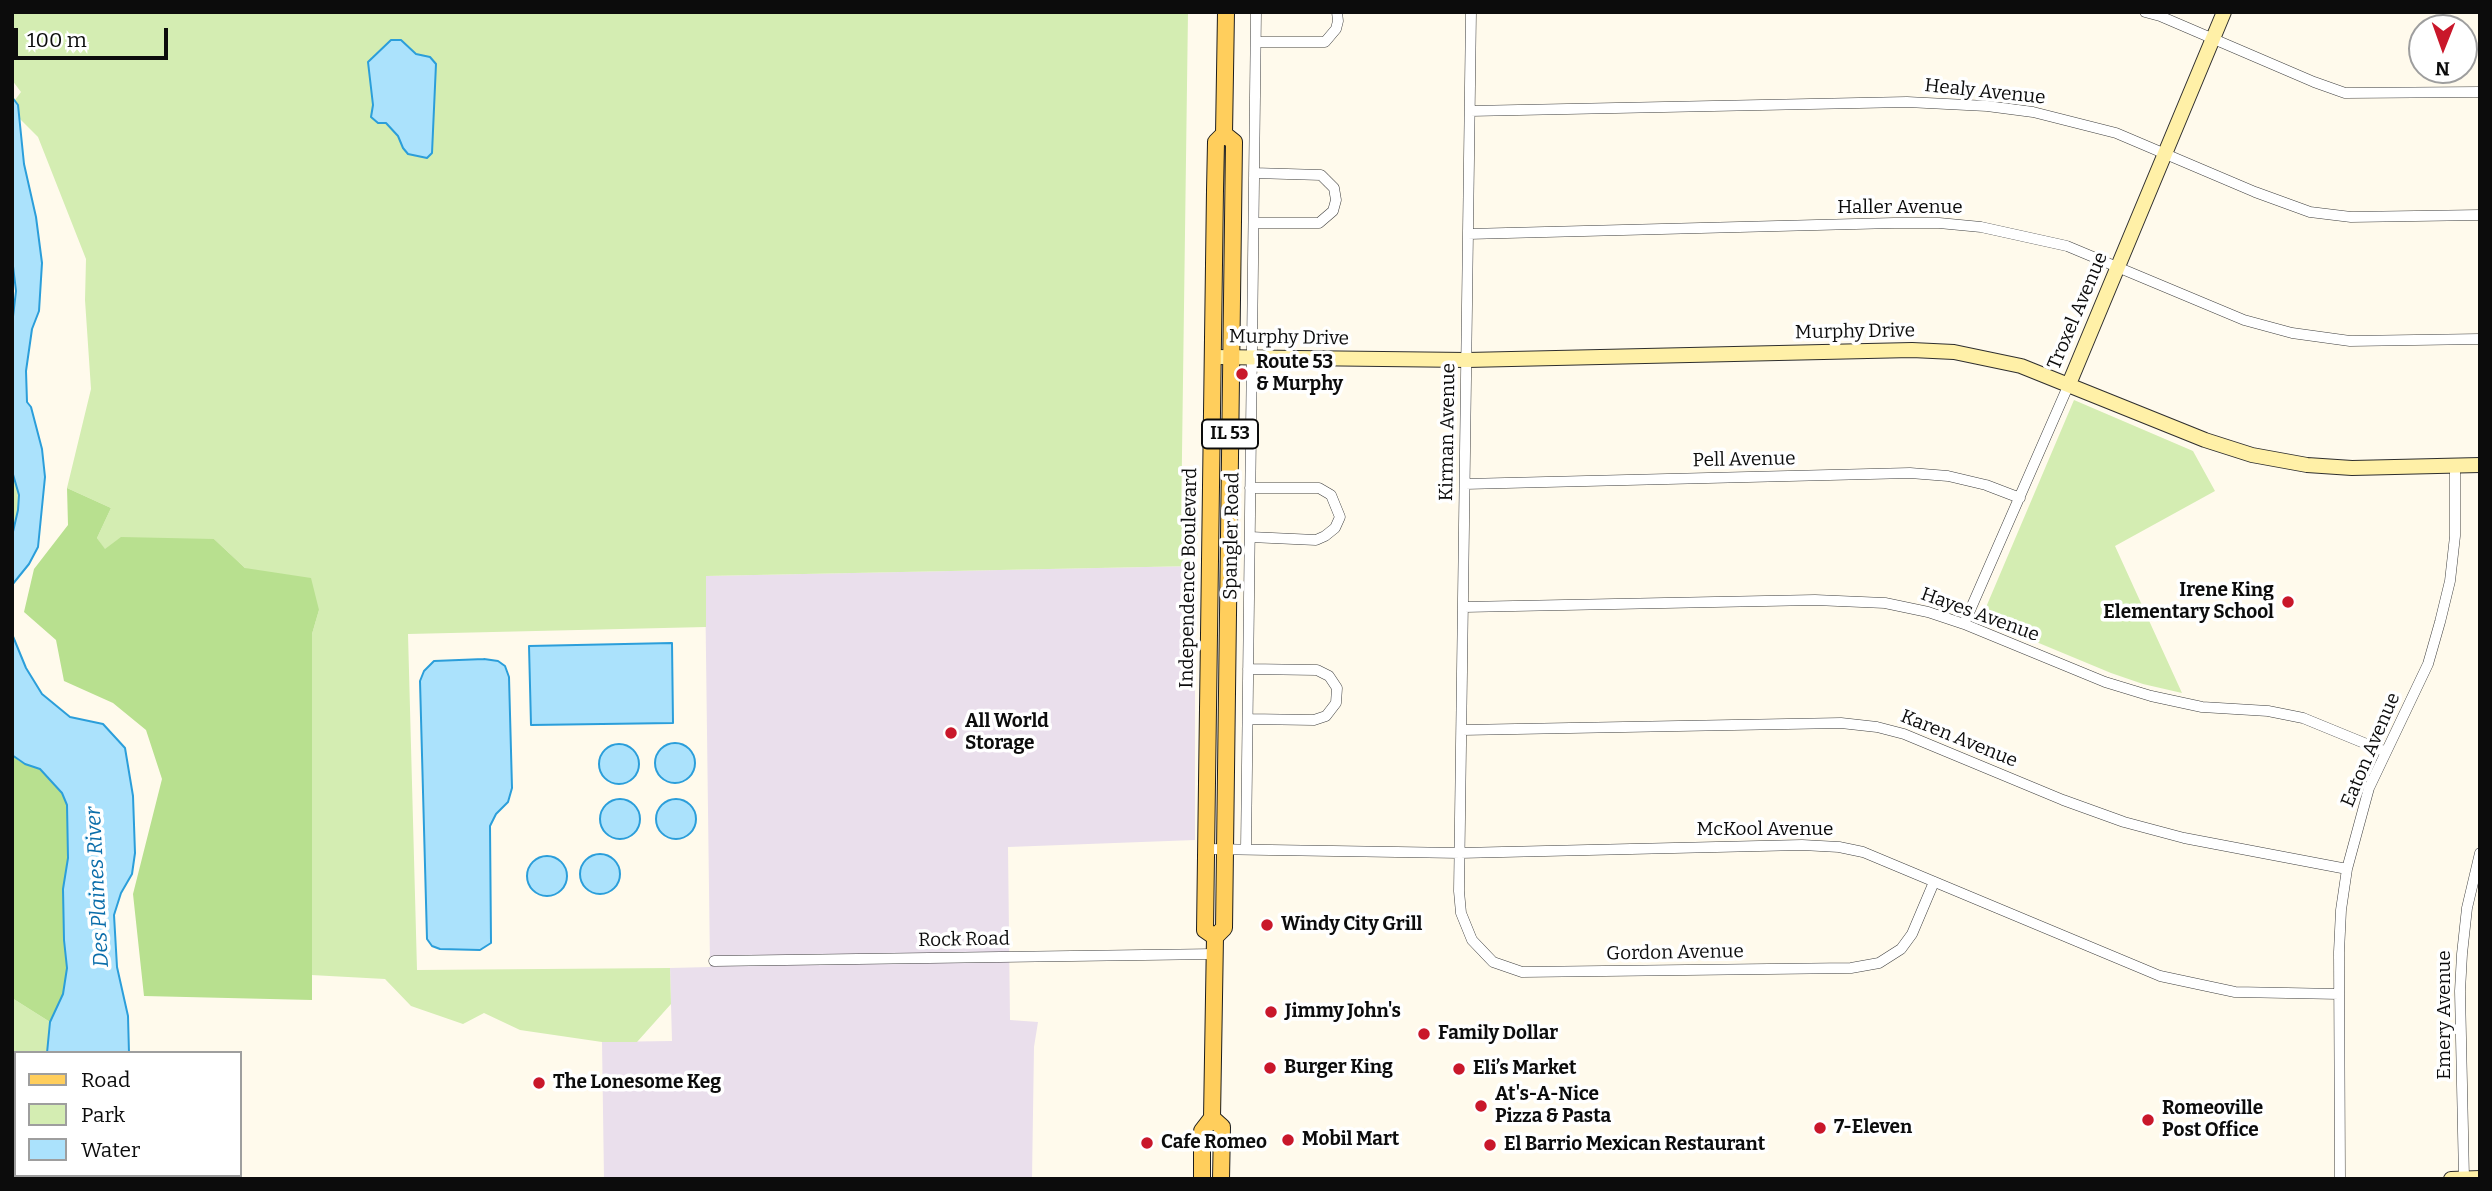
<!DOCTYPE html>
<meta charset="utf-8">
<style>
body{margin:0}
#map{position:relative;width:2492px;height:1191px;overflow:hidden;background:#fffaec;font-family:Bitter,serif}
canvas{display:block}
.frame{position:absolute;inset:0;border:14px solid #0c0c0c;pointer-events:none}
.legend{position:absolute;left:14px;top:1051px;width:228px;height:126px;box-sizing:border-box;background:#fff;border:2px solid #9e9e9e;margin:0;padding:9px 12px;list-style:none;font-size:21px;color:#0c0c0c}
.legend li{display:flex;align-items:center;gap:14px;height:35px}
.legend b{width:35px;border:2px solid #9e9e9e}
.north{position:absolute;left:2408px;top:14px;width:70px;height:70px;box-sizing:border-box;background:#fff;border:2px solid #9e9e9e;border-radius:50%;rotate:181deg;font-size:19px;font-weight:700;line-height:28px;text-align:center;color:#0c0c0c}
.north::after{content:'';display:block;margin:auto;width:24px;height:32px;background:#c9172a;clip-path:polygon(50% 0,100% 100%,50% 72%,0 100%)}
.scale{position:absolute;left:14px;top:28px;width:154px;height:32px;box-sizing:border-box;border:4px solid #0c0c0c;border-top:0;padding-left:9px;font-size:21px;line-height:24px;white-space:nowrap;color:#0c0c0c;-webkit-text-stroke:5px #fff;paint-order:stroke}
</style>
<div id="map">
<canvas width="2492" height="1191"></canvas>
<div class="frame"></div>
<ul class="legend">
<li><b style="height:9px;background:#ffce5c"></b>Road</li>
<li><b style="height:19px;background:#d4edb2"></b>Park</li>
<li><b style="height:19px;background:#abe2fc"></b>Water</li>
</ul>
<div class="north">N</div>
<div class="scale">100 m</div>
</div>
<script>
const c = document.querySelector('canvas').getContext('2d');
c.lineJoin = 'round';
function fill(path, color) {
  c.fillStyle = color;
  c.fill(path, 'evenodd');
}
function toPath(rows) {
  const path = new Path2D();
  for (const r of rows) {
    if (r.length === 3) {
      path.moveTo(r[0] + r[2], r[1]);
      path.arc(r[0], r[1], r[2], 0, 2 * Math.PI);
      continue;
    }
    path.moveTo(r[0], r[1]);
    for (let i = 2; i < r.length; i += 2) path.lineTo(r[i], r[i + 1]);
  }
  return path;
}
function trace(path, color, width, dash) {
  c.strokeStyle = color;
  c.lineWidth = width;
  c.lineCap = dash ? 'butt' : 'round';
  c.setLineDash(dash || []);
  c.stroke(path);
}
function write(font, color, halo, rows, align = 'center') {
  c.font = font + ' Bitter,serif';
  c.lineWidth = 7;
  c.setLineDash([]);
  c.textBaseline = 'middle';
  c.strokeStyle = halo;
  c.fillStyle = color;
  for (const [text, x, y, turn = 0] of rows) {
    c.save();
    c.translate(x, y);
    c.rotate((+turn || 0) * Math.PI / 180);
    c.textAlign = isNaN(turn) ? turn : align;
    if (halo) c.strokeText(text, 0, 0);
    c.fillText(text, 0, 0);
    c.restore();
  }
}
fill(toPath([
 [1195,566,1195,840,1008,847,1010,1020,1038,1022,1034,1047,1032,1179,604,1179,602,1042,672,1041,670,968,710,967,705,576]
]), '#eadfec');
fill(toPath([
 [12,12,1188,12,1181,527,1198,527,1195,566,706,576,706,627,408,634,417,970,670,968,671,1004,637,1042,602,1042,520,1030,484,1013,463,1024,411,1006,385,979,311,975,312,634,319,610,245,568,214,539,105,550,97,538,111,508,67,488,91,389,85,300,86,259,38,137,19,118,18,105,15,100,21,92,12,80],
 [2074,400,2193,451,2215,491,2115,546,2182,693,2143,684,2111,673,1981,619],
 [12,471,19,495,18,510,12,536],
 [12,998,50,1022,47,1053,16,1053,16,1073,12,1071]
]), '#d4edb2');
fill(toPath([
 [67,488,111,508,97,538,105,549,121,537,214,539,245,568,311,578,319,610,312,634,312,1000,144,996,133,894,162,779,146,730,113,703,64,681,56,640,24,612,34,569,68,525],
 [12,755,19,761,40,768,62,793,67,805,68,858,63,889,64,940,67,968,63,994,50,1022,12,998]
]), '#b8e08f');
const water = toPath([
 [391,40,401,40,416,54,430,57,436,64,432,153,427,158,408,154,403,148,398,136,386,123,378,123,371,117,373,105,368,62,391,40],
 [12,97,18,105,24,164,36,217,42,263,39,311,32,329,26,371,27,402,31,407,42,449,45,477,38,547,29,564,12,585,12,536,18,510,19,495,12,471,12,325,16,291,12,258,12,97],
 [12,634,26,668,42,694,70,717,103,724,125,748,133,796,135,853,132,874,121,893,114,915,117,967,128,1016,129,1053,47,1053,50,1022,63,994,67,968,64,940,63,889,68,858,67,805,62,793,40,769,25,764,12,755,12,634],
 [672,643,673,723,531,725,529,646,672,643],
 [484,659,498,661,505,666,509,677,512,788,508,802,496,814,490,826,491,943,480,950,440,949,432,946,427,939,420,681,424,671,434,661,484,659],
 [675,763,20],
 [619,764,20],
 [620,819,20],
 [676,819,20],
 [600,874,20],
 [547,876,20],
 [16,1153,16,1175,134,1175,137,1179,12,1179,13,1157,16,1153]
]);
fill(water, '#abe2fc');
trace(water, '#2b9eda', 2);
const street = toPath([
 [1471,12,1459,891,1461,913,1472,940,1493,962,1522,972,1851,968,1879,963,1901,949,1912,934,1934,882],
 [2145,12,2160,16,2314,82,2345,93,2480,92],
 [1256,42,1325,42,1336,29,1338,21,1337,12],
 [1470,111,1907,102,1987,106,2033,112,2116,133,2255,192,2310,212,2351,217,2480,215],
 [1254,223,1319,223,1333,211,1336,200,1334,188,1321,175,1254,173],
 [1468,234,1894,223,1939,223,1981,227,2067,246,2244,320,2292,333,2350,341,2480,339],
 [1465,484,1910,473,1948,476,1986,485,2020,498],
 [1250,537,1316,540,1325,536,1335,528,1340,517,1331,495,1319,488,1250,488],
 [1464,607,1815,600,1885,603,1928,612,1964,624,2105,682,2151,696,2202,707,2268,711,2303,718,2386,752],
 [1964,624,2069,384],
 [1248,719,1314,720,1326,716,1336,703,1337,688,1329,676,1317,670,1248,669],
 [1462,730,1841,723,1877,727,1904,734,2063,800,2124,822,2184,838,2347,869],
 [1207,849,1460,853,1802,845,1839,847,1863,852,2160,976,2235,992,2339,994],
 [1246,849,1256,12],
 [714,961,1215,954],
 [2464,1178,2460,991,2462,954,2467,908,2480,853],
 [2340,1179,2339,952,2341,910,2347,869,2369,788,2428,664,2440,622,2450,581,2455,536,2455,466]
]);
const secondary = toPath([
 [1213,357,1467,360,1912,350,1954,352,2021,366,2205,440,2252,455,2307,465,2352,468,2480,465],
 [2069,384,2224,12],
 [2451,1179,2480,1178]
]);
const primary = toPath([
 [1215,937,1205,930,1215,190,1216,142,1224,134,1226,12],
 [1212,1118,1222,1127,1221,1179],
 [1202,1179,1202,1131,1212,1118,1215,937,1224,928,1234,142,1224,134]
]);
trace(street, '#3f3f3f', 11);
trace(secondary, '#2e2e2e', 16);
trace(primary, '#1d1d1d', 18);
trace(street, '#fff', 10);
trace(secondary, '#fff0a7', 14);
trace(primary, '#ffce5c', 16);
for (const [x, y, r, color] of [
 [1242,374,7,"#c9172a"],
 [2288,602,7,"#c9172a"],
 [951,733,7,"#c9172a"],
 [1267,925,7,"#c9172a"],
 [1271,1012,7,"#c9172a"],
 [1424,1034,7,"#c9172a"],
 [1270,1068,7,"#c9172a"],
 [1459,1069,7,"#c9172a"],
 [539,1083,7,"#c9172a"],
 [1481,1106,7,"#c9172a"],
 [2148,1120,7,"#c9172a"],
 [1820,1128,7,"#c9172a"],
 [1288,1140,7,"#c9172a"],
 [1147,1143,7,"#c9172a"],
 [1490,1145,7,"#c9172a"]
]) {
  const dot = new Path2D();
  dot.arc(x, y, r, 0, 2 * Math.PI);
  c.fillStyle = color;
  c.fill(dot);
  trace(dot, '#fff', 2.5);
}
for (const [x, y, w] of [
 [1230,434,56]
]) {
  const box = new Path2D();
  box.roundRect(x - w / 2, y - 14.5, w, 29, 5);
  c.fillStyle = '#fff';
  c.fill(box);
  trace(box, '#0c0c0c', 2);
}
write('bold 18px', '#0c0c0c', null, [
 ["IL 53",1230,434]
]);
write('19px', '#0c0c0c', '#fff', [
 ["Healy Avenue",1985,92,6],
 ["Haller Avenue",1900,208],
 ["Troxel Avenue",2078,311,-67],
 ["Murphy Drive",1855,332,-1],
 ["Murphy Drive",1289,338,1],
 ["Kirman Avenue",1448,432,-89],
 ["Pell Avenue",1744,460,-1],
 ["Spangler Road",1232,536,-89],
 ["Independence Boulevard",1189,578,-89],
 ["Hayes Avenue",1980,615,20],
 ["Karen Avenue",1959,739,22],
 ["Eaton Avenue",2371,750,-67],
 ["McKool Avenue",1765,830],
 ["Rock Road",964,940,-1],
 ["Gordon Avenue",1675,953,-1],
 ["Emery Avenue",2445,1015,-90]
]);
write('bold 19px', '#0c0c0c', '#fff', [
 ["Route 53",1256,363],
 ["& Murphy",1256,385],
 ["Irene King",2274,591,"right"],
 ["Elementary School",2274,613,"right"],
 ["All World",965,722],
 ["Storage",965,744],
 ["Windy City Grill",1281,925],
 ["Jimmy John's",1285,1012],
 ["Family Dollar",1438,1034],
 ["Burger King",1284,1068],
 ["Eli’s Market",1473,1069],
 ["The Lonesome Keg",553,1083],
 ["At's-A-Nice",1495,1095],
 ["Pizza & Pasta",1495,1117],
 ["Romeoville",2162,1109],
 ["Post Office",2162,1131],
 ["7-Eleven",1834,1128],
 ["Mobil Mart",1302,1140],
 ["Cafe Romeo",1161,1143],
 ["El Barrio Mexican Restaurant",1504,1145]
], 'left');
write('italic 21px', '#0a6daa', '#fff', [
 ["Des Plaines River",98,887,-93]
]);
</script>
